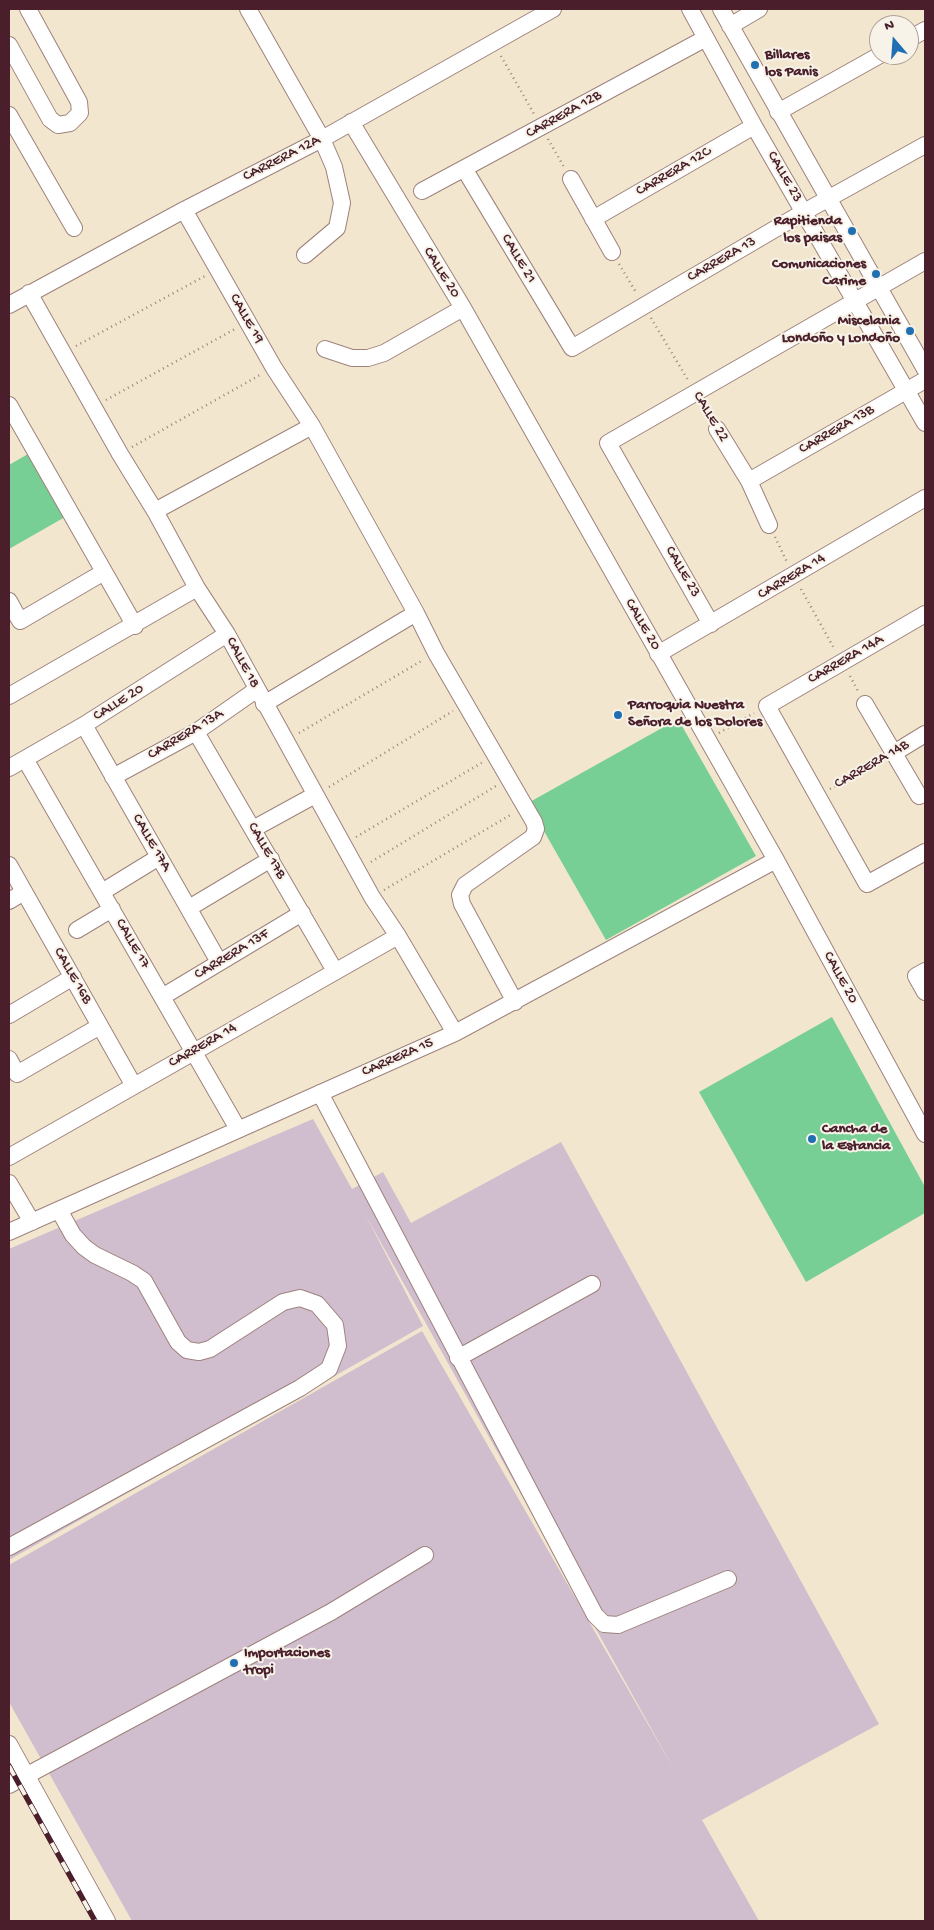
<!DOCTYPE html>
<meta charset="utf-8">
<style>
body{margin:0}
#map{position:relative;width:934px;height:1930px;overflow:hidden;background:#f2e6ce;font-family:"Gochi Hand",sans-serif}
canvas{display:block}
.frame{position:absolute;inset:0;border:10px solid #4a1f2b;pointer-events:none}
.north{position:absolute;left:869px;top:15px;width:50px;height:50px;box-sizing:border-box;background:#f7f3e8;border:1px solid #b29e9c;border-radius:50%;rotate:342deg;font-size:14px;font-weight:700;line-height:20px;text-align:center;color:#4a1f2b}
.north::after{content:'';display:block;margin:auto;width:18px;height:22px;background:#1f6fb2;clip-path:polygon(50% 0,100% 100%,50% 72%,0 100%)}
</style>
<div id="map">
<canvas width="934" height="1930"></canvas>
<div class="frame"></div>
<div class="north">N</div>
</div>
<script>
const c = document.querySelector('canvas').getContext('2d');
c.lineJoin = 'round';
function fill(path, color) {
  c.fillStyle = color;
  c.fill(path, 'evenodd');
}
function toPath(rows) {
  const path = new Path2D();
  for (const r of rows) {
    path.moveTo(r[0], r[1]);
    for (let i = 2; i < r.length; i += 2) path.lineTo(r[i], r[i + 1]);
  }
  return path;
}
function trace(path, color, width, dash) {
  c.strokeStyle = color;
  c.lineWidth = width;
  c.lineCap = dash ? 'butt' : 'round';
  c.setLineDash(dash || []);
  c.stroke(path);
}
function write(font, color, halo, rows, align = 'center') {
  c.font = font + ' "Gochi Hand",sans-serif';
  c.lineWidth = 4;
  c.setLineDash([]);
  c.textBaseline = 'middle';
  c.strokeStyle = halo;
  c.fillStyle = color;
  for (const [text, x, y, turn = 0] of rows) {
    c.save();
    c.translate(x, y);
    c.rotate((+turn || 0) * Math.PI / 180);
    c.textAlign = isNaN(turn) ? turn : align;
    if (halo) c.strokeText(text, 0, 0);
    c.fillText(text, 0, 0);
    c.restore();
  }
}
fill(toPath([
 [313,1119,352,1189,383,1172,411,1223,561,1142,879,1724,702,1820,759,1921,132,1921,9,1702,9,1565,422,1331,676,1773,365,1214,423,1326,9,1560,9,1249]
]), '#d0bdce');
fill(toPath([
 [28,454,65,517,9,549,9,465],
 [678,719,756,856,606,940,528,803],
 [832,1017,925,1187,925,1213,806,1282,699,1092]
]), '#77cf95');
const minor = toPath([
 [248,9,322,139,334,167,342,203,337,228,305,255],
 [690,9,754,126,925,423],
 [721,9,925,369],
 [730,26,759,9],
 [909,39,925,30],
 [9,45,50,119,58,125,70,123,80,113,79,102,28,9],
 [778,112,880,55],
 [9,115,74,228],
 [351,122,463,308,776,860,925,1134],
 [465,170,572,348,804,212,925,145],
 [571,179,612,252],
 [422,191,706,38],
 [184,210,274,368,312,426,416,613,436,653,534,822,536,829,533,837,465,885,460,895,462,904,515,1002],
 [593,219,754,126],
 [29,293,120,454,155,511,197,588,227,634,372,897,398,936,455,1033],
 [9,305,184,210,322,139,553,9],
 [325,349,352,358,368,358,384,353,463,308],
 [9,405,135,626],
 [717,429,749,481,769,525],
 [749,481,925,380],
 [155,511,312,426],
 [9,601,20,621,104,572],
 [925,614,767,706,867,884,925,852],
 [711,624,608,443,925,261],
 [658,654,925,498],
 [9,696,197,588],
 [264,704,416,613],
 [865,704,919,796],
 [84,725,219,962],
 [196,732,335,971],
 [894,753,925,734],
 [25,759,238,1129],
 [9,768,84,725,227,634],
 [113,777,196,732,256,690],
 [253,829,315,795],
 [9,865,134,1086],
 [102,892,159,857],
 [9,901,24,892],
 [189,908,271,859],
 [77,930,112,909],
 [925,971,916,976,925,992],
 [162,997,302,913],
 [9,1015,73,977],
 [9,1059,17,1074,100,1026],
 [320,1093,595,1615,604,1624,618,1625,728,1579],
 [9,1157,398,936],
 [9,1183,32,1222],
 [9,1232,455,1033,776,860],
 [458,1358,592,1284],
 [9,1547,300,1388,329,1369,338,1346,335,1325,317,1304,300,1298,283,1302,210,1349,199,1352,187,1350,178,1342,144,1281,132,1273,95,1255,84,1247,73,1235,59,1210],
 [9,1744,107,1921],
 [9,1785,331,1612,425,1555]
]);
trace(minor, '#9e827c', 18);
trace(toPath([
 [501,56,534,114],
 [548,139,564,167],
 [619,264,637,294],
 [651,318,688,380],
 [76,346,205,276],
 [106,400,235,329],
 [704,406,710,416],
 [132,447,260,375],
 [775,537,787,562],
 [801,589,835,650],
 [850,676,858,691],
 [299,733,423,660],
 [719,733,754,713],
 [329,787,453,711],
 [830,789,882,760],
 [356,837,483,762],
 [371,862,496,786],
 [384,890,512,814]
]), '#9e827c', 2.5, [1, 4]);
trace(minor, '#fff', 16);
const rail = toPath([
 [9,1766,95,1921]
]);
trace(rail, '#4a1f2b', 5.5);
trace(rail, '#f7f3e8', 4, [11]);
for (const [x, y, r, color] of [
 [755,65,5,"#1f6fb2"],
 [852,231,5,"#1f6fb2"],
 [876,274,5,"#1f6fb2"],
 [910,331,5,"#1f6fb2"],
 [618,715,5,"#1f6fb2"],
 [812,1139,5,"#1f6fb2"],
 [234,1663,5,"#1f6fb2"]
]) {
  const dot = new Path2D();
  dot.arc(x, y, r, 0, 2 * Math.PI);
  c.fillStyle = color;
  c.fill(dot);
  trace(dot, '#f7f3e8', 2);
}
write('bold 15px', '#4a1f2b', '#f7f3e8', [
 ["Billares",765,56],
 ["los Panis",765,73],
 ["Rapitienda",842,222,"right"],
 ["los paisas",842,239,"right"],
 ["Comunicaciones",866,265,"right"],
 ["Carime",866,282,"right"],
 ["Miscelania",900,322,"right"],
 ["Londoño y Londoño",900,339,"right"],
 ["Parroquia Nuestra",628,706],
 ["Señora de los Dolores",628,723],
 ["Cancha de",822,1130],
 ["la Estancia",822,1147],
 ["Importaciones",244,1654],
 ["tropi",244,1671]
], 'left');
write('15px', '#4a1f2b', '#f7f3e8', [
 ["CARRERA 12B",564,115,-29],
 ["CARRERA 12A",282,159,-27],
 ["CARRERA 12C",674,172,-30],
 ["CALLE 23",784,177,60],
 ["CALLE 21",518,259,59],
 ["CARRERA 13",722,260,-30],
 ["CALLE 20",441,273,58],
 ["CALLE 19",246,319,60],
 ["CALLE 22",710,417,59],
 ["CARRERA 13B",837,430,-30],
 ["CALLE 23",682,572,60],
 ["CARRERA 14",792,577,-31],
 ["CALLE 20",642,625,60],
 ["CARRERA 14A",846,660,-30],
 ["CALLE 18",242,663,62],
 ["CALLE 20",119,703,-32],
 ["CARRERA 13A",186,735,-31],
 ["CARRERA 14B",872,765,-30],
 ["CALLE 17A",151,843,60],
 ["CALLE 17B",266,851,60],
 ["CALLE 17",132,944,60],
 ["CARRERA 13F",232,955,-31],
 ["CALLE 16B",72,976,60],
 ["CALLE 20",840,978,61],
 ["CARRERA 14",203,1046,-30],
 ["CARRERA 15",398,1058,-24]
]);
</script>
